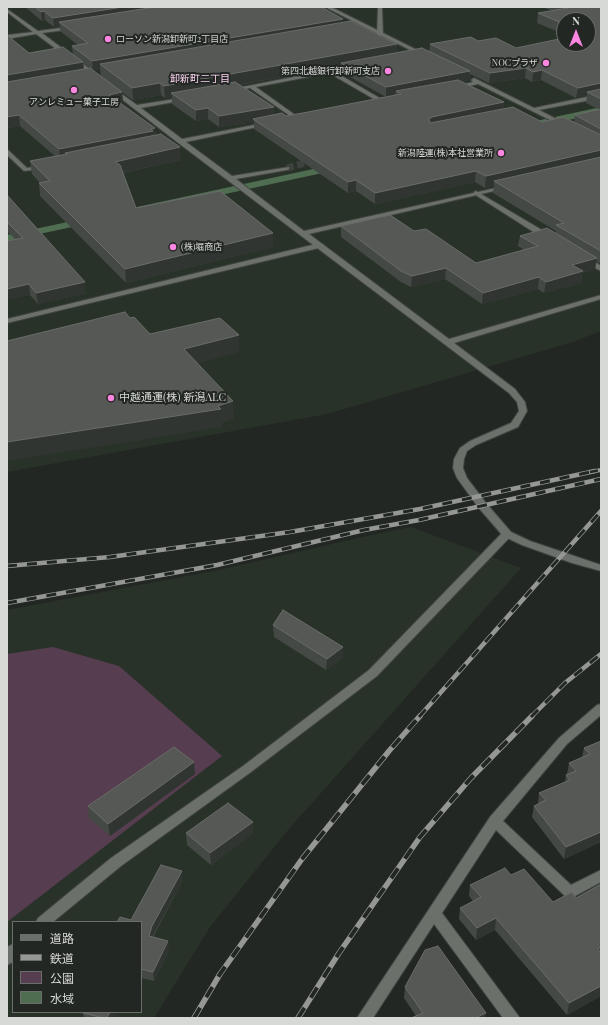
<!DOCTYPE html>
<meta charset="utf-8">
<style>
body{margin:0}
#map{position:relative;width:608px;height:1025px;overflow:hidden;background:#232723;font-family:"Playfair Display","Noto Sans JP",serif}
canvas{display:block}
.frame{position:absolute;inset:0;border:8px solid #d6d9d6;pointer-events:none}
.legend{position:absolute;left:12px;top:921px;width:130px;height:92px;box-sizing:border-box;background:#232723;border:1px solid #6b6e6b;margin:0;padding:5px 7px;list-style:none;font-size:12px;color:#d6d9d6}
.legend li{display:flex;align-items:center;gap:8px;height:20px}
.legend b{width:20px;border:1px solid #6b6e6b}
.north{position:absolute;left:556px;top:12px;width:40px;height:40px;box-sizing:border-box;background:#232723;border:1px solid #6b6e6b;border-radius:50%;rotate:0deg;font-size:11px;font-weight:700;line-height:16px;text-align:center;color:#d6d9d6}
.north::after{content:'';display:block;margin:auto;width:14px;height:18px;background:#fd86e1;clip-path:polygon(50% 0,100% 100%,50% 72%,0 100%)}
</style>
<div id="map">
<canvas width="608" height="1025"></canvas>
<div class="frame"></div>
<ul class="legend">
<li><b style="height:5px;background:#6b706b"></b>道路</li>
<li><b style="height:5px;background:#949794"></b>鉄道</li>
<li><b style="height:11px;background:#563d4f"></b>公園</li>
<li><b style="height:11px;background:#4f6d50"></b>水域</li>
</ul>
<div class="north">N</div>
</div>
<script>
const c = document.querySelector('canvas').getContext('2d');
c.lineJoin = 'round';
function fill(path, color) {
  c.fillStyle = color;
  c.fill(path, 'evenodd');
}
function toPath(rows) {
  const path = new Path2D();
  for (const r of rows) {
    path.moveTo(r[0], r[1]);
    for (let i = 2; i < r.length; i += 2) path.lineTo(r[i], r[i + 1]);
  }
  return path;
}
function trace(path, color, width, dash) {
  c.strokeStyle = color;
  c.lineWidth = width;
  c.lineCap = dash ? 'butt' : 'round';
  c.setLineDash(dash || []);
  c.stroke(path);
}
function write(font, color, halo, rows, align = 'center') {
  c.font = font + ' "Playfair Display","Noto Sans JP",serif';
  c.lineWidth = 4;
  c.setLineDash([]);
  c.textBaseline = 'middle';
  c.strokeStyle = halo;
  c.fillStyle = color;
  for (const [text, x, y, turn = 0] of rows) {
    c.save();
    c.translate(x, y);
    c.rotate((+turn || 0) * Math.PI / 180);
    c.textAlign = isNaN(turn) ? turn : align;
    if (halo) c.strokeText(text, 0, 0);
    c.fillText(text, 0, 0);
    c.restore();
  }
}
fill(toPath([
 [7,7,601,7,601,331,573,342,327,414,7,472],
 [564,20,588,20,588,44,564,44],
 [411,527,521,568,288,830,210,927,154,1018,7,1018,7,610,219,570,367,536],
 [13,922,141,922,141,1012,13,1012]
]), '#293229');
fill(toPath([
 [53,647,119,666,222,756,7,922,7,654]
]), '#563d4f');
fill(toPath([
 [601,107,601,113,7,241,7,235]
]), '#4f6d50');
trace(toPath([
 [287,168,316,160]
]), '#3e423e', 7, [7, 3.5]);
const service = toPath([
 [507,531,512,534,511,536,377,676,251,772,121,866,53,922,36,922,38,918,111,858,243,766,369,670,503,532,507,531],
 [13,944,13,962,7,965,7,947,13,944]
]);
const minor = toPath([
 [378,7,382,7,383,34,380,36,377,34,378,7],
 [476,191,552,236,553,238,546,240,474,194,474,192,476,191],
 [320,243,324,245,323,247,7,323,7,319,320,243],
 [582,257,588,257,601,266,601,271,582,261,582,257],
 [601,704,601,715,567,744,503,821,571,885,601,870,601,882,575,896,570,898,565,896,496,830,442,913,520,1018,503,1018,434,924,373,1018,357,1018,490,817,559,738,597,705,601,704]
]);
const tertiary = toPath([
 [325,7,331,7,427,55,422,56,325,7],
 [7,9,38,31,75,26,73,29,42,33,99,76,99,78,95,78,36,34,7,39,7,35,33,32,7,12,7,9],
 [354,65,357,67,356,68,335,72,383,100,383,102,379,102,329,73,256,87,298,117,299,118,296,120,250,88,230,92,227,90,354,65],
 [474,78,534,108,601,94,601,98,539,110,568,125,568,127,566,128,478,84,456,89,453,87,473,82,471,80,474,78],
 [112,87,137,105,187,97,187,99,185,100,141,108,182,139,269,122,270,123,267,125,186,142,232,176,289,167,289,169,287,170,236,179,304,231,509,185,509,187,507,188,309,234,449,339,601,295,601,299,454,343,515,389,525,402,527,411,518,427,476,445,467,451,464,459,463,468,467,478,486,503,511,532,530,541,601,565,601,571,572,563,522,545,503,536,478,507,457,478,453,468,454,459,460,448,470,441,511,423,519,411,517,402,509,393,177,142,110,90,109,89,112,87],
 [7,149,27,168,43,165,46,167,43,169,24,171,7,155,7,149]
]);
trace(service, '#414441', 2);
trace(minor, '#414441', 2);
trace(tertiary, '#414441', 2);
fill(service, '#6b706b');
fill(minor, '#6b706b');
fill(tertiary, '#6b706b');
const railFar2 = toPath([
 [590,472,601,470]
]);
const railFar1 = toPath([
 [7,566,110,557,290,532,420,509,595,471],
 [7,603,217,565,364,530,419,520,601,479],
 [419,717,601,511],
 [531,717,565,683,601,654]
]);
const rail = toPath([
 [194,1018,220,974,302,859,389,751,420,716],
 [298,1018,339,953,420,837,471,778,532,716]
]);
trace(railFar2, '#949794', 4);
trace(railFar1, '#949794', 4.5);
trace(rail, '#949794', 5.5);
trace(railFar2, '#232723', 2.5, [8]);
trace(railFar1, '#232723', 3, [10]);
trace(rail, '#232723', 4, [12]);
fill(toPath([
 [25,7,321,7,343,22,397,53,429,52,430,44,478,41,516,48,588,44,588,20,564,20,564,34,537,23,538,13,552,11,543,7,601,7,601,264,596,261,595,269,582,273,581,283,544,293,538,289,482,304,445,279,411,287,401,282,341,237,341,226,414,231,476,263,524,250,518,246,520,236,555,234,556,231,493,193,494,185,485,188,475,182,375,204,356,191,348,193,254,129,254,122,219,127,208,119,196,121,172,104,172,97,165,98,161,95,133,100,122,92,123,102,120,103,156,135,181,160,122,173,136,208,273,233,273,247,126,283,40,196,39,183,40,183,32,174,30,161,56,157,20,126,7,128,29,53,73,55,72,46,78,45,60,31,60,26,54,27,45,20,42,21],
 [83,63,93,70,100,69,101,76,84,69],
 [341,66,341,72,386,97,395,95,286,116,274,115,274,107,239,85],
 [470,74,489,83,525,78,532,82,541,80,576,98,587,96,586,103,600,110,575,115,574,122,542,122,503,109,504,102,462,82,469,80],
 [7,195,86,293,38,304,30,295,15,239,7,231],
 [273,625,343,658,326,670,274,637],
 [601,741,601,842,564,859,532,817,534,806,538,804,539,793,565,782,566,775,567,774,569,763,582,757,584,748],
 [194,762,195,774,110,836,89,818,88,806],
 [186,833,253,833,211,865,187,845],
 [511,875,553,902,576,898,601,884,601,996,567,1015,495,930,476,940,459,919,460,908,473,901,469,896,470,885],
 [183,880,153,937,169,951,154,981,141,978,141,922,131,920],
 [405,987,486,1013,485,1018,411,1018,416,1016,404,998],
 [116,1012,113,1018,84,1018,83,1013]
]), '#454945');
fill(toPath([
 [123,7,181,7,59,22,60,26,54,27,53,18],
 [44,11,45,20,42,21,41,12],
 [343,19,343,28,100,64,100,69,93,70,92,61],
 [397,44,397,55,341,63,341,66,176,96,171,93,172,97,165,98,164,86],
 [83,62,84,72,7,85,7,75],
 [526,68,525,78,489,83,490,73],
 [542,70,541,80,532,82,533,72],
 [470,71,469,80,400,94,396,91,395,95,386,97,386,87],
 [160,83,161,95,133,100,132,88],
 [601,83,601,93,587,92,587,96,576,98,578,88],
 [122,92,123,102,110,105,109,95],
 [504,102,503,113,428,130,429,119,432,117],
 [274,107,274,119,253,119,254,122,219,127,219,116],
 [208,108,208,119,196,121,196,110],
 [19,115,20,126,7,128,7,117],
 [155,128,156,139,67,154,65,153,66,159,60,160,59,149],
 [180,147,181,160,116,174,115,162],
 [601,150,601,161,494,181,494,185,485,188,486,176],
 [476,171,475,182,375,204,375,193],
 [356,180,356,191,348,193,348,182],
 [273,233,273,247,126,283,125,269],
 [597,258,595,269,582,273,581,283,544,293,546,282,572,265],
 [446,268,445,279,411,287,412,276],
 [539,277,538,289,482,304,483,293],
 [85,282,86,293,38,304,36,293],
 [29,284,30,295,7,300,7,289],
 [239,335,239,352,185,367,184,349],
 [233,401,234,419,222,423,222,427,7,461,7,442,218,406],
 [343,647,343,658,326,670,327,659],
 [194,762,195,774,110,836,108,824],
 [253,822,253,833,211,865,210,853],
 [601,832,601,842,564,859,566,847],
 [182,871,183,880,153,935,150,946,149,936,152,926],
 [496,918,495,930,476,940,477,928],
 [168,941,169,951,154,981,153,972],
 [601,947,601,958,598,949],
 [601,986,601,996,567,1015,569,1003],
 [110,1012,116,1012,113,1018,107,1018],
 [486,1013,485,1018,475,1018]
]), '#313531');
const building = toPath([
 [35,7,123,7,53,18,44,11,41,12,35,7],
 [155,7,321,7,343,19,92,61,72,46,88,43,59,22,155,7],
 [565,7,601,7,601,83,578,88,542,70,533,72,526,68,490,73,430,44,471,37,478,41,496,38,516,48,564,38,564,44,588,44,588,20,564,20,564,24,538,13,568,8,565,7],
 [351,21,397,44,164,86,160,83,132,88,100,64,351,21],
 [7,35,29,53,63,47,83,62,7,75,7,35],
 [422,48,470,71,386,87,341,63,422,48],
 [90,68,122,92,109,95,155,128,151,129,153,131,59,149,19,115,7,117,7,82,90,68],
 [458,80,504,102,432,117,429,119,430,123,513,107,542,122,563,117,601,135,601,150,486,176,476,171,375,193,356,180,348,182,253,119,282,113,286,116,308,112,401,94,396,91,458,80],
 [235,82,274,107,219,116,208,108,196,110,171,93,235,82],
 [601,89,601,99,587,92,601,89],
 [601,109,601,129,575,115,601,109],
 [161,134,180,147,115,162,120,165,136,208,220,191,273,233,125,269,39,183,50,181,30,161,67,154,65,153,161,134],
 [601,157,601,251,556,225,564,223,494,181,601,157],
 [7,195,85,282,36,293,29,284,7,289,7,241,23,238,7,222,7,195],
 [390,215,414,231,426,229,476,263,538,246,520,236,547,228,597,258,572,265,583,271,546,282,539,277,483,293,446,268,412,276,401,271,341,226,390,215],
 [125,312,130,318,134,317,150,334,220,318,239,335,184,349,233,401,218,406,221,409,7,442,7,341,125,312],
 [283,610,343,647,327,659,273,625,283,610],
 [601,741,601,832,566,847,534,806,546,800,539,793,570,780,566,775,576,771,569,763,590,754,584,748,601,741],
 [174,747,194,762,108,824,88,806,174,747],
 [228,803,253,822,210,853,186,833,228,803],
 [161,865,182,871,152,926,149,936,168,941,153,972,141,969,141,922,117,922,120,917,131,920,161,865],
 [505,868,511,875,524,869,553,902,572,892,576,898,601,884,601,947,598,949,601,953,601,986,569,1003,496,918,477,928,460,908,481,897,470,885,505,868],
 [438,946,486,1013,475,1018,411,1018,423,1013,405,987,425,950,438,946],
 [84,1012,110,1012,107,1018,104,1018,83,1013,84,1012]
]);
fill(building, '#555855');
trace(building, '#696c69', 1);
for (const [x, y, r, color] of [
 [108,39,4,"#fd86e1"],
 [546,63,4,"#fd86e1"],
 [388,71,4,"#fd86e1"],
 [74,90,4,"#fd86e1"],
 [501,153,4,"#fd86e1"],
 [173,247,4,"#fd86e1"],
 [111,398,4,"#fd86e1"]
]) {
  const dot = new Path2D();
  dot.arc(x, y, r, 0, 2 * Math.PI);
  c.fillStyle = color;
  c.fill(dot);
  trace(dot, '#232723', 1.5);
}
write('9px', '#d6d9d6', '#232723', [
 ["ローソン新潟卸新町2丁目店",116,39,"left"],
 ["NOCプラザ",538,63],
 ["第四北越銀行卸新町支店",380,71],
 ["アンレミュー菓子工房",74,102,"center"],
 ["新潟陸運(株)本社営業所",493,153],
 ["(株)堀商店",181,247,"left"]
], 'right');
write('10px', '#fbd2ef', '#232723', [
 ["卸新町二丁目",200,79]
]);
write('11px', '#d6d9d6', '#232723', [
 ["中越通運(株) 新潟ALC",119,398]
], 'left');
</script>
